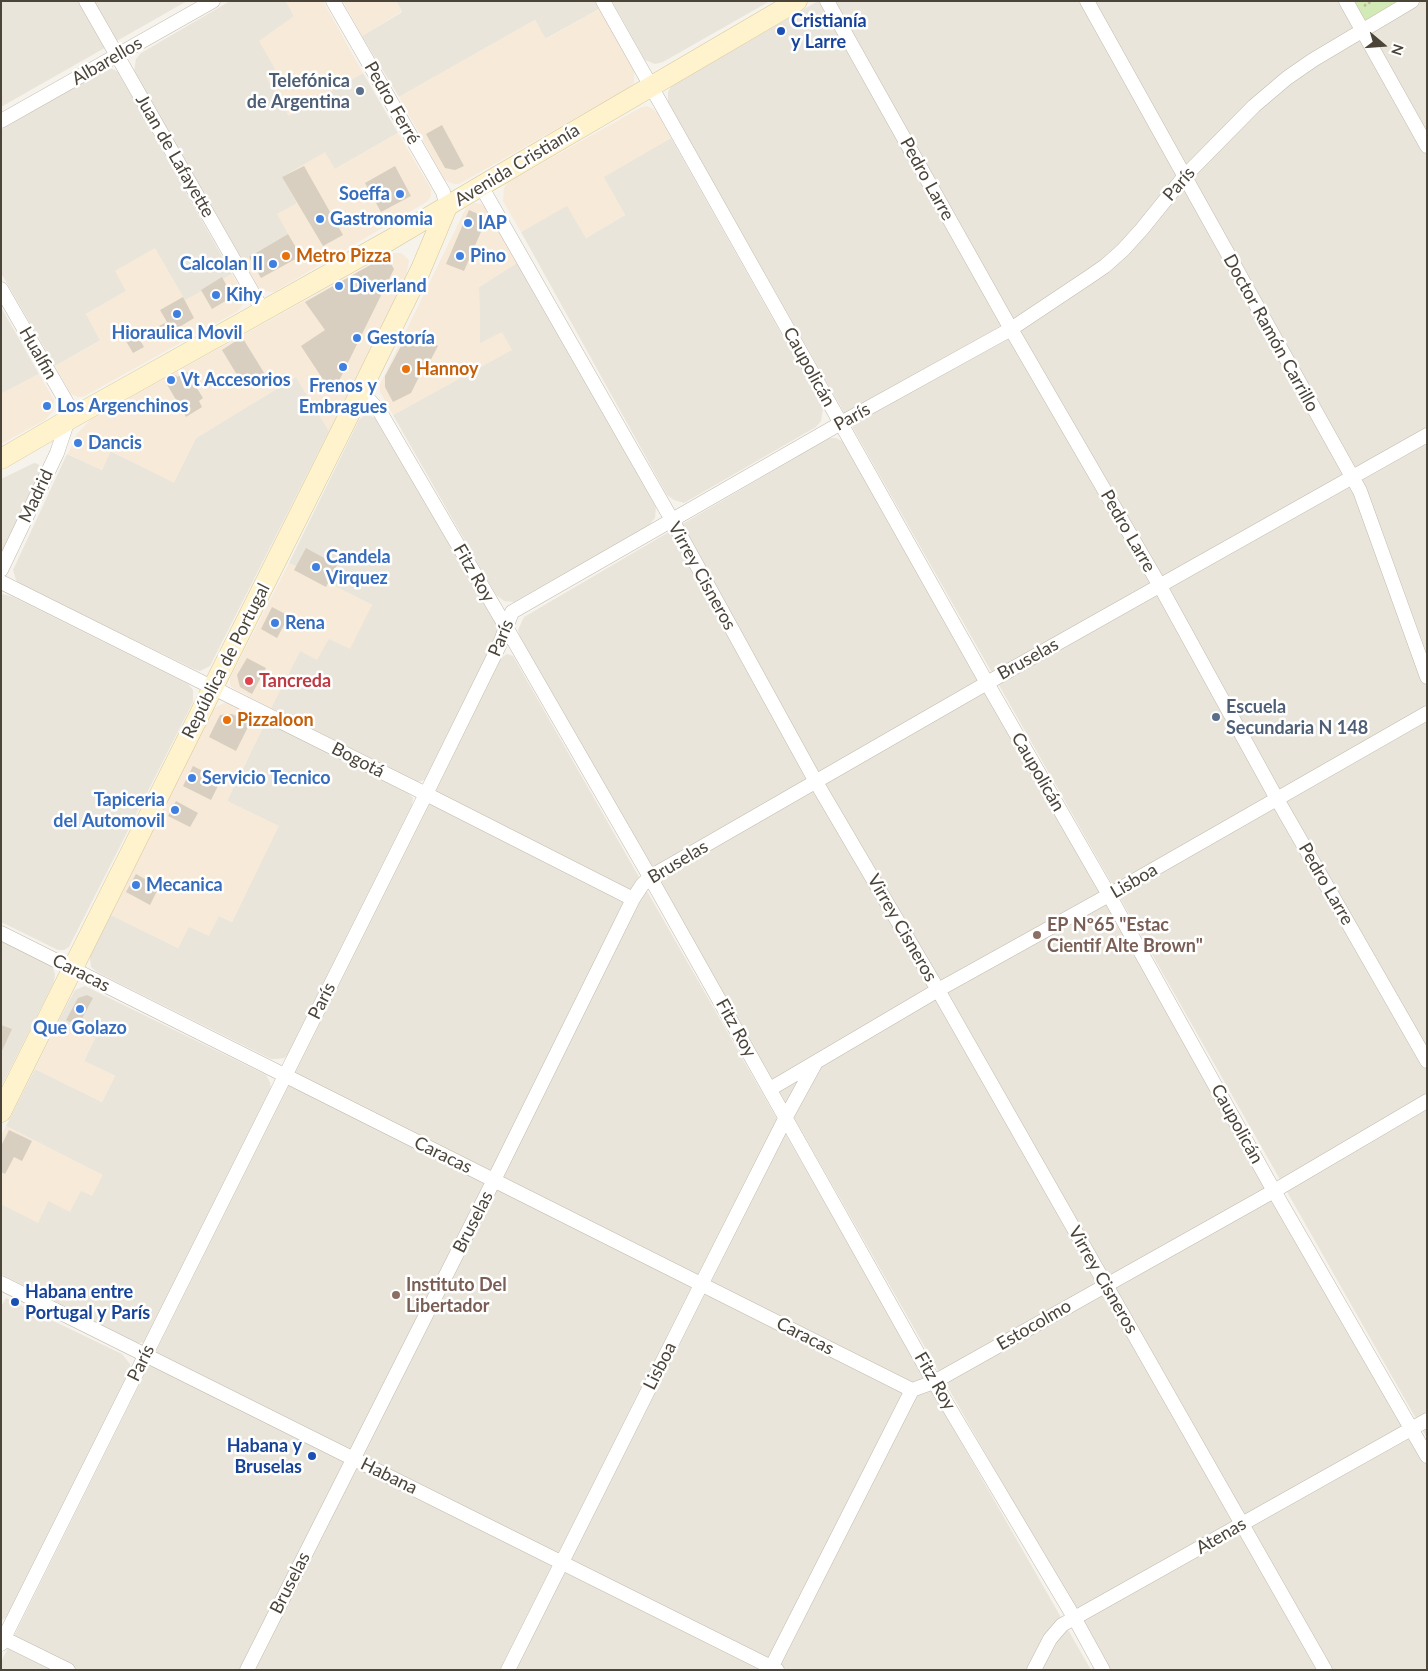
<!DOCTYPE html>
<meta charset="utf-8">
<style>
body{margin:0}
#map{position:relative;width:1428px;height:1671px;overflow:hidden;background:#f6f3ec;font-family:Lato,sans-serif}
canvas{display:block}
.frame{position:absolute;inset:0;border:2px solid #4b4439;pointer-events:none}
.north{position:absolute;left:1358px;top:20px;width:50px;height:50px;-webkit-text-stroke:4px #fff;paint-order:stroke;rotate:108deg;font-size:14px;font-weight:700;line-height:20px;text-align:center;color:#4b4439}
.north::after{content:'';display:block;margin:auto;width:18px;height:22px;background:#4b4439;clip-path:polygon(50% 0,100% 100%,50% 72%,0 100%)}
</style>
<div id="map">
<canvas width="1428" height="1671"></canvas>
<div class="frame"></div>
<div class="north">N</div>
</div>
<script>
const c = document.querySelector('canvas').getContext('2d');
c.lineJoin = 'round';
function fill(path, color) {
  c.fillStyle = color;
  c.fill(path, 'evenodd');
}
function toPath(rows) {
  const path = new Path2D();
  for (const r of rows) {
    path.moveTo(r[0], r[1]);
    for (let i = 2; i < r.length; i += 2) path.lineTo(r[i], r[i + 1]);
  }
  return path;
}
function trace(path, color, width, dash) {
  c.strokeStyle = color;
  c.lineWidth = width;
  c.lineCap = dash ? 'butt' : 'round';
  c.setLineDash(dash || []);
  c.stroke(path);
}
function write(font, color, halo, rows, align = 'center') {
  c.font = font + ' Lato,sans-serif';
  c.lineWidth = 5;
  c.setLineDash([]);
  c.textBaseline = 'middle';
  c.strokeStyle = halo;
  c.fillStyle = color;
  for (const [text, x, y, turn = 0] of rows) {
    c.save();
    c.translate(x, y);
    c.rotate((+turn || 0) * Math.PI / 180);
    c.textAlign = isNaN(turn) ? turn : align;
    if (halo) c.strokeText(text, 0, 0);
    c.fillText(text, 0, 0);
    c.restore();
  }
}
fill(toPath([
 [1,1,187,1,1,107],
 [230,1,286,1,294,16,276,71,267,77,289,115,363,73,398,133,335,169,283,177,297,203,288,234,243,261,134,72,136,59,141,53],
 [396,1,597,1,601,8,545,39,535,20,399,97,362,36,402,12],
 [612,1,770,1,663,62,655,64,645,60],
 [818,1,1427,1,1427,1438,668,103,668,92,672,85],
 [107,67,113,69,118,72,232,274,185,301,155,249,116,271,126,291,86,314,101,340,55,366,1,273,1,130],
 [671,138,823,408,821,421,816,427,684,503,674,500,667,495,521,232,567,205,586,238,625,215,603,177],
 [520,261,656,507,655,518,648,526,514,602,504,601,496,595,393,415,511,350,480,344,479,287],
 [1,307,39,374,1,394],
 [296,377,329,431,210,666,200,671,194,669,19,584,16,580,13,570,67,454,102,470,110,451,174,482,196,438],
 [369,415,375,418,497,623,498,632,496,641,428,779,418,782,271,708,300,651,329,638,372,605,289,563,359,420,363,416],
 [829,438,836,438,844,442,1427,1461,1427,1670,1109,1670,520,637,518,630,524,617],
 [34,463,38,464,42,469,1,558,1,479],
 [3,594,13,597,188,684,193,690,193,702,69,947,64,950,58,950,1,922,1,596],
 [507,654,513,656,1091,1670,1,1670,1,1662,501,658],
 [266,721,408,793,413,798,411,812,289,1054,284,1058,277,1059,271,1059,97,972,91,967,90,959,90,954,111,915,178,948,189,926,219,916,232,922,278,826,227,801],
 [1,940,48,964,53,968,55,974,54,982,1,1087],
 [85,986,266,1075,270,1082,271,1089,145,1342,139,1343,134,1342,1,1274,1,1204,38,1222,48,1201,81,1190,102,1175,6,1126,35,1069,102,1102,115,1076,84,1061,95,1038,59,1020,75,990],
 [6,1298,122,1354,130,1364,130,1371,8,1616,1,1621,1,1307]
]), '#eae5da');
fill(toPath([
 [286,1,323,1,363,73,289,116,266,77,276,71,259,41,294,16],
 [343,1,396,1,402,11,362,36],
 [601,8,634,68,634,83,629,88,459,184,454,184,445,180,399,97,535,20,546,39],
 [647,106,653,109,658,114,671,138,604,177,625,215,586,238,567,206,521,232,503,201,504,188,507,183,640,108],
 [398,133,431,189,431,196,428,201,274,292,263,291,259,288,243,261,288,234,277,214,297,203,282,177,325,152,335,169],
 [474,203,481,204,487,209,520,261,479,287,480,343,502,332,512,350,393,415,380,392,380,384,466,208],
 [155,248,185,300,232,274,244,295,244,301,241,307,238,311,83,397,78,397,71,394,55,366,100,341,86,314,126,291,115,271],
 [391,253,401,253,409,260,406,277,329,431,296,377,196,438,174,483,111,451,102,470,68,454,77,434,90,420],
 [39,374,54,400,53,411,45,420,1,444,1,394],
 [289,563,372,605,350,649,329,639,317,660,300,651,271,708,233,688,230,685,230,678],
 [224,703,229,703,266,721,227,801,279,826,232,922,219,916,209,936,189,927,178,948,111,915,212,709],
 [59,1020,95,1038,84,1061,115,1076,102,1102,35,1069],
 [6,1126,103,1175,92,1196,81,1191,70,1212,48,1201,38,1223,1,1204,1,1136]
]), '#f7ead8');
fill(toPath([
 [1352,1,1401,1,1365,22]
]), '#d2eab5');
fill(toPath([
 [442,125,464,166,455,170,445,168,426,134],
 [304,166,343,235,323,246,282,177],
 [395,166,411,196,381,212,365,183],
 [469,210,487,218,464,271,446,264],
 [288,234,301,256,261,278,249,257],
 [386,256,394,269,334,391,330,390,301,346,325,330,305,302],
 [222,277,229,290,227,300,212,309,201,290],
 [183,297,194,318,165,336,159,326,167,322,160,310],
 [134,330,144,347,133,353,123,336],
 [409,331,438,346,429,363,427,361,411,393,393,402,385,387,385,376],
 [242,337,266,376,245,388,222,350],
 [187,372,203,398,199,401,202,407,186,417,165,381,176,375,177,377],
 [306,548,337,565,326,587,294,570],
 [272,607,289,616,277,638,261,629],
 [247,658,266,668,252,694,240,687,237,675],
 [232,714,250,723,236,751,209,737,220,715],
 [193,766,221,780,211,800,183,786],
 [176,801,198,813,190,827,168,816],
 [136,874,159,887,150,905,126,892],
 [87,995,93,998,78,1026,66,1020,78,998],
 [1,1025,12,1029,1,1053],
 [9,1130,32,1141,22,1161,14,1157,5,1174,1,1172,1,1146]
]), '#d8cfc1');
const street = toPath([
 [86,1,263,311],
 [333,1,443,192,447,207],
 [603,1,987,683,1109,895,1274,1191,1427,1456],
 [827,1,1011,329,1160,586,1277,799,1427,1061],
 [1087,1,1360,491,1427,677],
 [1346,1,1427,146],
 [1,121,213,1],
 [481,186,672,520,816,782,938,990,1325,1670],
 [1,289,67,403,68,420,57,453,1,570],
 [361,391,380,412,506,627,650,877,934,1382,1075,1619,1103,1670],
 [1,582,426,794,633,899],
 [1,933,912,1390],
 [770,1089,938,990,1109,895,1427,713],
 [1,1283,777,1670],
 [1,1637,68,1670],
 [1,1644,426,794,499,646,512,612,841,423,1011,329,1089,277,1105,266,1123,250,1142,229,1184,177,1254,106,1287,78,1313,60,1412,1],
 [247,1670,494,1180,633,899,642,885,650,877,987,683,1427,435],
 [508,1670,702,1283,786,1117,815,1064],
 [770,1670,912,1390,934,1382,1274,1191,1427,1101],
 [1034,1670,1050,1639,1062,1625,1427,1420]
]);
const secondary = toPath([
 [1,459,68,420,390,240,481,186,797,1],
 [1,1112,361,391,421,269,447,207]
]);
trace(street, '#c2bbae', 15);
trace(secondary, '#d6c79b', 21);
trace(toPath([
 [1364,6,1372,1]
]), '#c4b79f', 2.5, [2.5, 2.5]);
trace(street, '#fff', 14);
trace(secondary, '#fff3cd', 20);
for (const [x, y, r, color] of [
 [781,31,5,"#1a4fb4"],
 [360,91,5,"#5c6f8a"],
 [400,194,5,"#3f7fe0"],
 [320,219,5,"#3f7fe0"],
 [468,223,5,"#3f7fe0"],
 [286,256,5,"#e8710a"],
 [460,256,5,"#3f7fe0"],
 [273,264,5,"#3f7fe0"],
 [339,286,5,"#3f7fe0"],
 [216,295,5,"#3f7fe0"],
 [177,314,5,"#3f7fe0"],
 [357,338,5,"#3f7fe0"],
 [343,367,5,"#3f7fe0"],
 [406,369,5,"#e8710a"],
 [171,380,5,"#3f7fe0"],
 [47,406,5,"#3f7fe0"],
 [78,443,5,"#3f7fe0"],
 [316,567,5,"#3f7fe0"],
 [275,623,5,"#3f7fe0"],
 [249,681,5,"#e0444e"],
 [1216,717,5,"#5c6f8a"],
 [227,720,5,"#e8710a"],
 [192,778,5,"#3f7fe0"],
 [175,810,5,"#3f7fe0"],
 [136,885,5,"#3f7fe0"],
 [1037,935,5,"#8d6e63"],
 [80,1009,5,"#3f7fe0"],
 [396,1295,5,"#8d6e63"],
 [15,1302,5,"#1a4fb4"],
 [312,1456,5,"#1a4fb4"]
]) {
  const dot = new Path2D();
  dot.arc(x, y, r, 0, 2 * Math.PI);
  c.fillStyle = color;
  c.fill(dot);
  trace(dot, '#fff', 2);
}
write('bold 18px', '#164399', '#fff', [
 ["Cristianía",791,21],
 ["y Larre",791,42],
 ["Habana entre",25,1292],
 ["Portugal y París",25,1313],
 ["Habana y",302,1446,"right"],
 ["Bruselas",302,1467,"right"]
], 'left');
write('18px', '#4b4439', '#fff', [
 ["Albarellos",107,61,-30],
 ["Pedro Ferré",392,103,60],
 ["Juan de Lafayette",175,156,60],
 ["Avenida Cristianía",517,165,-31],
 ["Pedro Larre",927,179,61],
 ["París",1179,184,-49],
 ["Doctor Ramón Carrillo",1271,333,61],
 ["Hualfin",38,353,60],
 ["Caupolicán",809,367,61],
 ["París",852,417,-29],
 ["Madrid",36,496,-65],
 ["Pedro Larre",1128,531,60],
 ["Fitz Roy",474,573,60],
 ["Virrey Cisneros",702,576,61],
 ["París",501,638,-67],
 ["Bruselas",1028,659,-29],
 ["República de Portugal",226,661,-63],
 ["Bogotá",358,760,27],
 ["Caupolicán",1038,772,60],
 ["Bruselas",678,862,-31],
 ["Lisboa",1134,881,-30],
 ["Pedro Larre",1326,884,60],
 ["Virrey Cisneros",902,928,60],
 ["Caracas",81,973,27],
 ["París",322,1001,-63],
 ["Fitz Roy",736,1028,61],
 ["Caupolicán",1237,1124,61],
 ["Caracas",443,1155,26],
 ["Bruselas",473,1222,-63],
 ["Virrey Cisneros",1103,1280,60],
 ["Estocolmo",1034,1325,-30],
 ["Caracas",805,1336,27],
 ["París",141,1363,-64],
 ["Lisboa",660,1366,-63],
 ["Fitz Roy",935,1381,60],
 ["Habana",389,1476,26],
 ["Atenas",1221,1536,-30],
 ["Bruselas",290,1583,-63]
]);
write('bold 18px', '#4e5e75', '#fff', [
 ["Telefónica",350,81],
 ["de Argentina",350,102],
 ["Escuela",1226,707,"left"],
 ["Secundaria N 148",1226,728,"left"]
], 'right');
write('bold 18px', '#366cbe', '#fff', [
 ["Soeffa",390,194,"right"],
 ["Gastronomia",330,219],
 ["IAP",478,223],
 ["Pino",470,256],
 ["Calcolan II",263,264,"right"],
 ["Diverland",349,286],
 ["Kihy",226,295],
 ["Hioraulica Movil",177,333,"center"],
 ["Gestoría",367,338],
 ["Vt Accesorios",181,380],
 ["Frenos y",343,386,"center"],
 ["Embragues",343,407,"center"],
 ["Los Argenchinos",57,406],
 ["Dancis",88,443],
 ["Candela",326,557],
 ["Virquez",326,578],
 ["Rena",285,623],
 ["Servicio Tecnico",202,778],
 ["Tapiceria",165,800,"right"],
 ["del Automovil",165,821,"right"],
 ["Mecanica",146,885],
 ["Que Golazo",80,1028,"center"]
], 'left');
write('bold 18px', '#c56008', '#fff', [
 ["Metro Pizza",296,256],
 ["Hannoy",416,369],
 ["Pizzaloon",237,720]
], 'left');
write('bold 18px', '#be3a42', '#fff', [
 ["Tancreda",259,681]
], 'left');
write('bold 18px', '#785e54', '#fff', [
 ["EP Nº65 \"Estac",1047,925],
 ["Cientif Alte Brown\"",1047,946],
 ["Instituto Del",406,1285],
 ["Libertador",406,1306]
], 'left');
</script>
